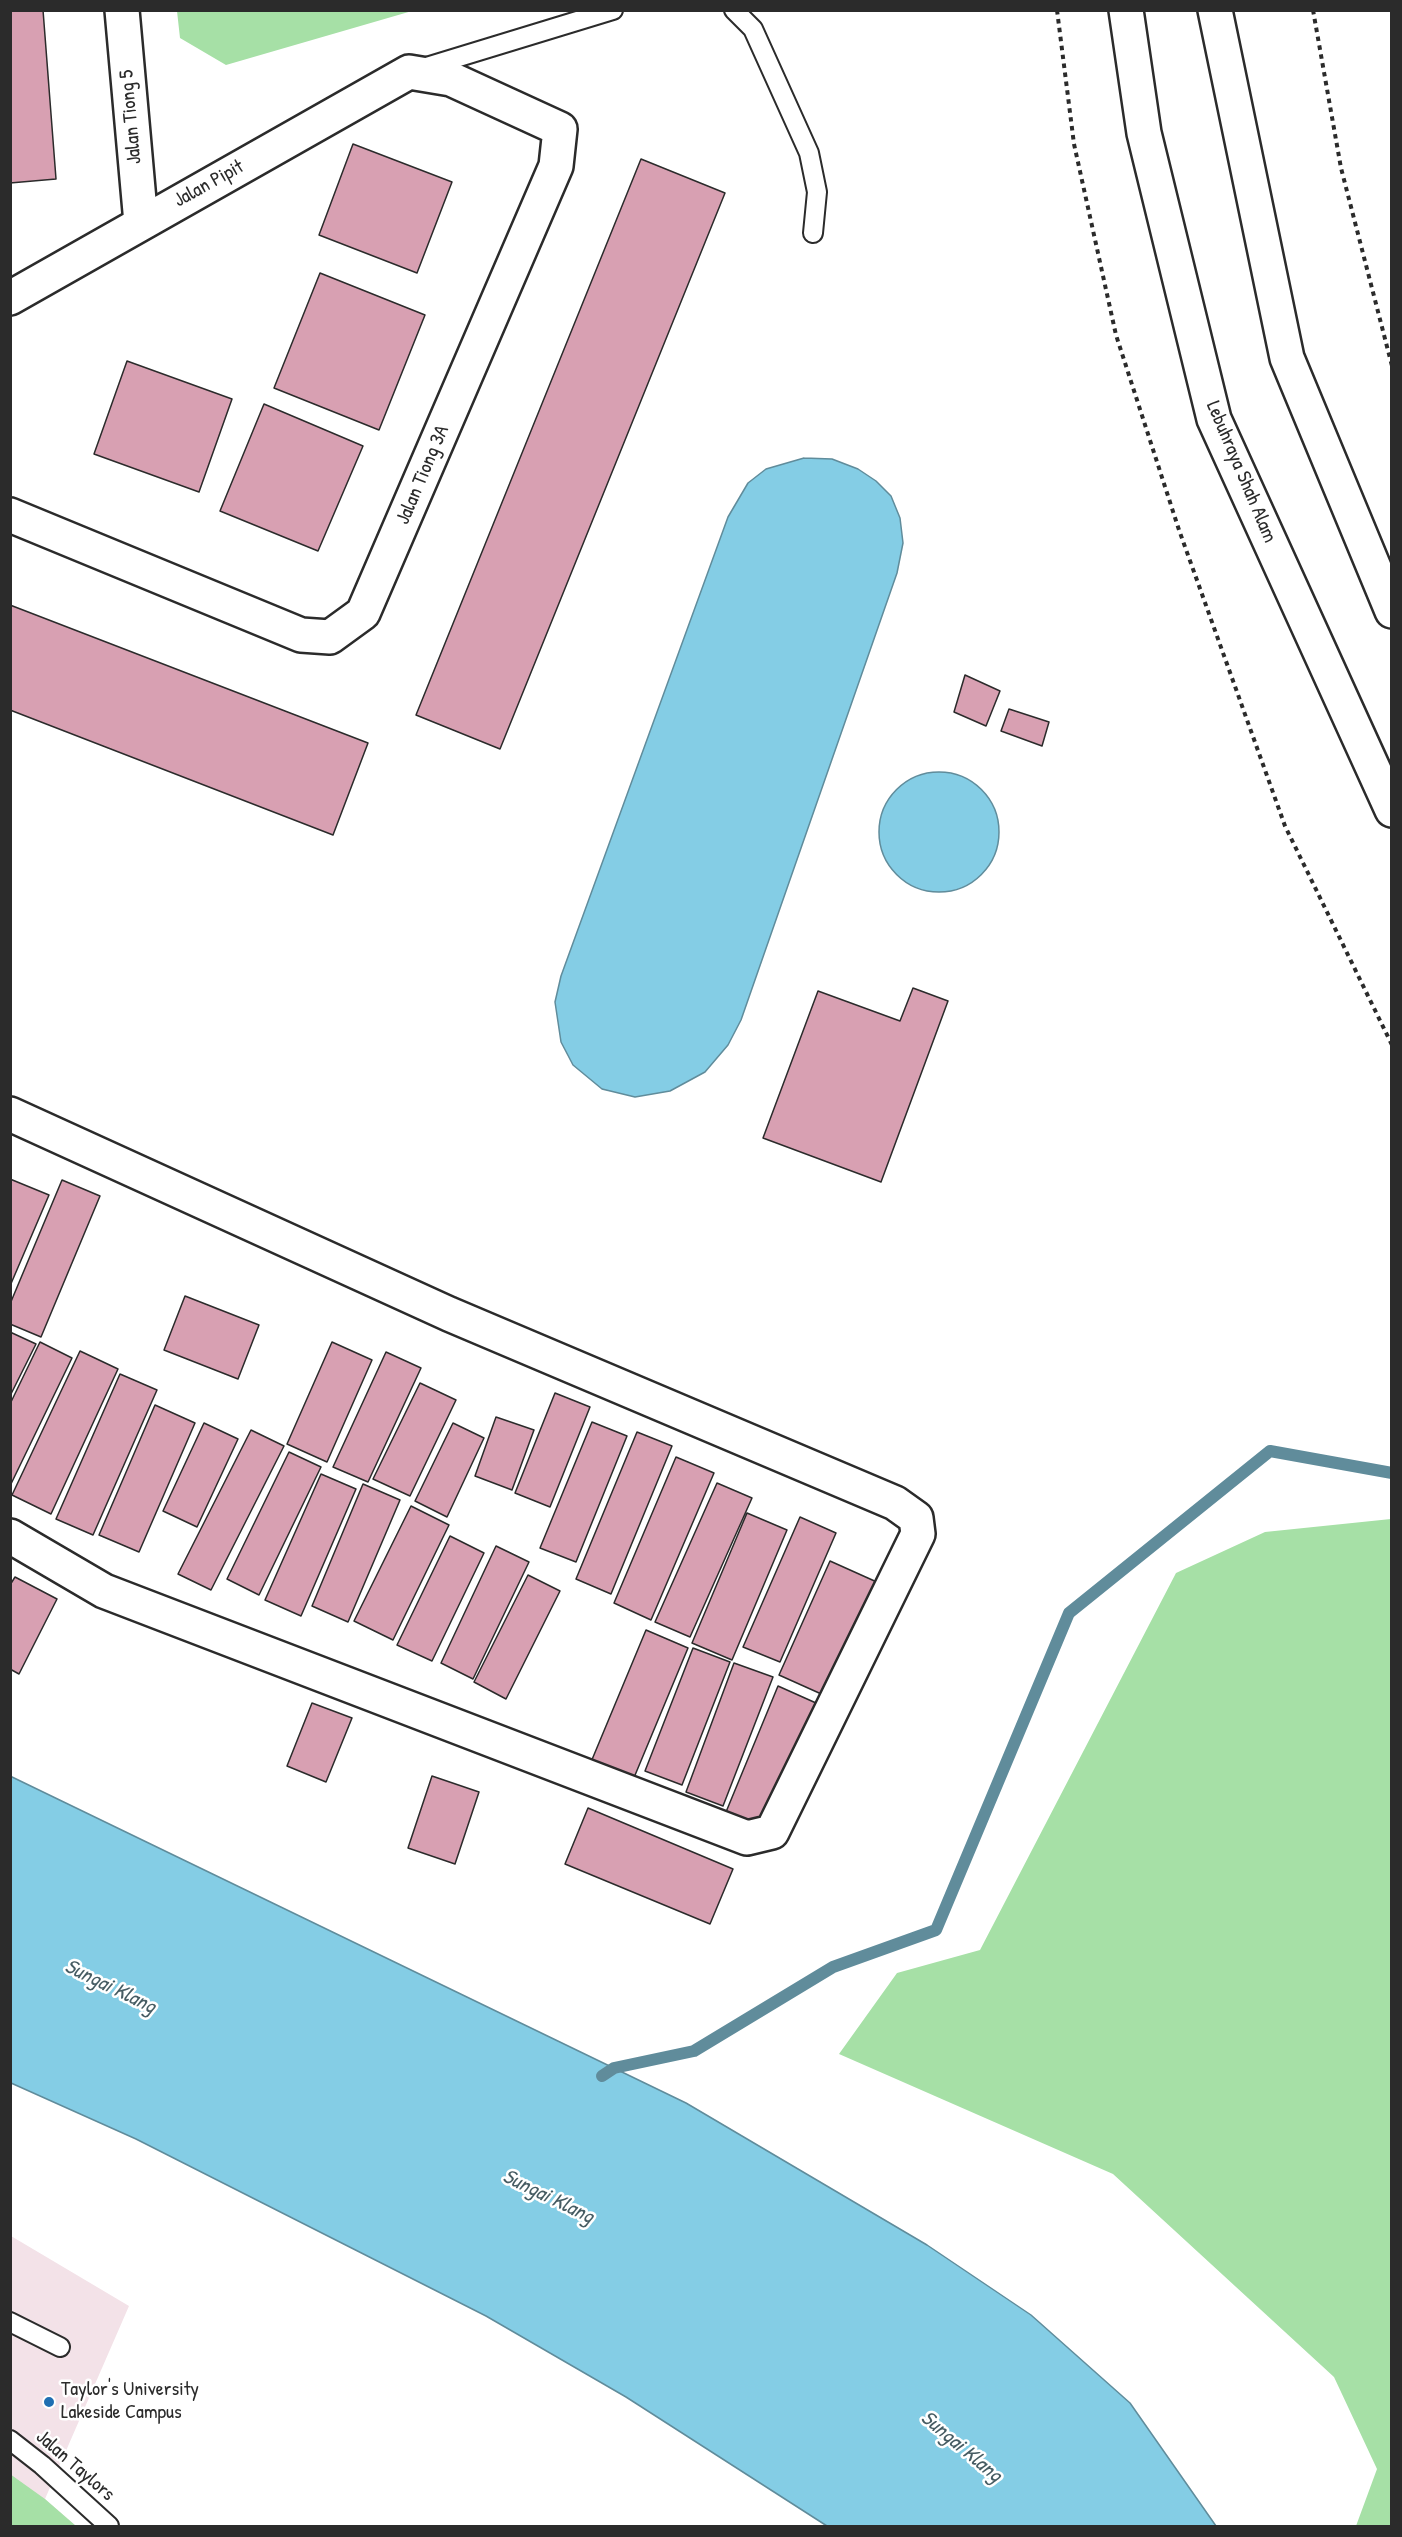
<!DOCTYPE html>
<style>
body{margin:0}
#map{position:relative;width:1402px;height:2537px;overflow:hidden;background:#fff;font-family:"Patrick Hand",sans-serif}
canvas{display:block}
.frame{position:absolute;inset:0;border:12px solid #2b2b2b;pointer-events:none}
</style>
<div id="map">
<canvas width="1402" height="2537"></canvas>
<div class="frame"></div>
</div>
<script>
const c = document.querySelector('canvas').getContext('2d');
c.lineJoin = 'round';
function fill(path, color) {
  c.fillStyle = color;
  c.fill(path, 'evenodd');
}
function toPath(rows) {
  const path = new Path2D();
  for (const r of rows) {
    if (r.length === 3) {
      path.moveTo(r[0] + r[2], r[1]);
      path.arc(r[0], r[1], r[2], 0, 2 * Math.PI);
      continue;
    }
    path.moveTo(r[0], r[1]);
    for (let i = 2; i < r.length; i += 2) path.lineTo(r[i], r[i + 1]);
  }
  return path;
}
function trace(path, color, width, dash) {
  c.strokeStyle = color;
  c.lineWidth = width;
  c.lineCap = dash ? 'butt' : 'round';
  c.setLineDash(dash || []);
  c.stroke(path);
}
function write(font, color, halo, rows, align = 'center') {
  c.font = font + ' "Patrick Hand",sans-serif';
  c.lineWidth = 5;
  c.setLineDash([]);
  c.textBaseline = 'middle';
  c.strokeStyle = halo;
  c.fillStyle = color;
  for (const [text, x, y, turn = 0] of rows) {
    c.save();
    c.translate(x, y);
    c.rotate((+turn || 0) * Math.PI / 180);
    c.textAlign = isNaN(turn) ? turn : align;
    if (halo) c.strokeText(text, 0, 0);
    c.fillText(text, 0, 0);
    c.restore();
  }
}
fill(toPath([
 [11,2236,129,2306,45,2499,76,2526,11,2526]
]), '#f3e2e8');
fill(toPath([
 [177,11,177,10,412,11,226,65,180,38],
 [1391,1519,1392,2526,1356,2526,1377,2469,1334,2377,1113,2174,839,2054,897,1973,980,1950,1176,1573,1265,1532],
 [10,2474,45,2499,76,2526,11,2526]
]), '#a6e0a6');
const water = toPath([
 [804,458,832,459,858,469,876,481,891,496,900,518,903,543,897,573,741,1020,728,1045,705,1072,670,1091,635,1097,602,1089,573,1065,561,1042,555,1002,561,976,728,517,748,483,766,469,804,458],
 [939,832,60],
 [10,1776,686,2103,927,2245,1031,2315,1130,2403,1216,2526,827,2526,626,2397,486,2316,136,2139,11,2083,10,1776]
]);
fill(water, '#84cde5');
trace(water, '#608c9b', 1.5);
trace(toPath([
 [602,2076,614,2068,694,2051,833,1967,936,1930,1069,1613,1270,1451,1392,1473]
]), '#608c9b', 12);
const building = toPath([
 [10,10,43,10,56,179,10,183,10,10],
 [353,144,452,182,417,273,319,235,353,144],
 [641,159,725,193,500,749,416,715,641,159],
 [320,273,425,315,379,430,274,388,320,273],
 [127,361,232,399,199,492,94,454,127,361],
 [264,404,363,446,318,551,220,511,264,404],
 [10,605,368,743,333,835,10,710,10,605],
 [965,675,1000,691,986,726,954,712,965,675],
 [1009,709,1049,722,1042,746,1001,731,1009,709],
 [913,988,948,1001,881,1182,763,1138,818,991,900,1021,913,988],
 [10,1179,49,1195,10,1286,10,1179],
 [62,1180,100,1196,41,1337,10,1324,10,1304,62,1180],
 [185,1296,259,1325,238,1379,164,1350,185,1296],
 [10,1332,36,1344,10,1396,10,1332],
 [40,1342,72,1358,10,1486,10,1404,40,1342],
 [332,1342,372,1360,327,1462,287,1444,332,1342],
 [80,1351,118,1369,51,1514,12,1495,80,1351],
 [386,1352,421,1368,368,1482,333,1467,386,1352],
 [120,1374,157,1390,93,1535,56,1519,120,1374],
 [420,1383,456,1400,410,1496,373,1479,420,1383],
 [555,1393,590,1407,550,1507,515,1493,555,1393],
 [155,1405,195,1423,139,1552,99,1535,155,1405],
 [496,1417,534,1430,512,1490,475,1476,496,1417],
 [592,1422,627,1436,576,1562,540,1548,592,1422],
 [204,1423,238,1439,197,1527,163,1511,204,1423],
 [453,1423,484,1438,447,1517,415,1501,453,1423],
 [251,1430,284,1446,211,1590,178,1574,251,1430],
 [637,1432,672,1446,611,1594,576,1579,637,1432],
 [289,1452,321,1467,259,1595,227,1579,289,1452],
 [676,1457,714,1473,651,1620,614,1603,676,1457],
 [321,1474,356,1489,301,1616,265,1600,321,1474],
 [717,1483,752,1498,690,1637,655,1622,717,1483],
 [363,1484,400,1500,348,1622,312,1606,363,1484],
 [411,1506,449,1525,393,1640,354,1621,411,1506],
 [747,1513,787,1530,732,1660,692,1643,747,1513],
 [800,1517,836,1533,780,1662,743,1647,800,1517],
 [450,1536,484,1553,432,1661,397,1645,450,1536],
 [496,1546,529,1562,473,1679,441,1663,496,1546],
 [830,1561,879,1583,828,1697,779,1675,830,1561],
 [528,1575,560,1591,506,1699,474,1682,528,1575],
 [15,1577,57,1599,19,1674,10,1669,10,1585,15,1577],
 [646,1630,688,1648,633,1780,591,1762,646,1630],
 [693,1648,730,1662,682,1785,645,1771,693,1648],
 [734,1663,773,1677,723,1806,686,1792,734,1663],
 [778,1686,816,1703,763,1827,726,1812,778,1686],
 [312,1703,352,1718,326,1782,287,1766,312,1703],
 [432,1776,479,1792,455,1864,408,1848,432,1776],
 [588,1808,733,1869,710,1924,565,1864,588,1808]
]);
fill(building, '#d8a0b2');
trace(building, '#2b2b2b', 1.5);
const lane = toPath([
 [734,10,753,29,809,153,817,192,813,233],
 [423,68,613,10],
 [10,2322,60,2347],
 [10,2440,42,2465,109,2526]
]);
const street = toPath([
 [122,10,141,223],
 [10,298,409,72,451,79,560,129,556,166,363,613,330,637,301,635,10,515],
 [10,1114,449,1314,895,1503,916,1518,918,1534,772,1832,747,1838,104,1591,10,1536]
]);
const highway = toPath([
 [1126,10,1144,133,1214,419,1392,810],
 [1215,10,1287,358,1392,611]
]);
trace(lane, '#2b2b2b', 22);
trace(street, '#2b2b2b', 38);
trace(highway, '#2b2b2b', 38);
trace(toPath([
 [1057,10,1074,144,1116,335,1179,530,1285,826,1392,1045],
 [1313,10,1341,168,1392,366]
]), '#2b2b2b', 4, [4.5, 4.5]);
trace(lane, '#fff', 18);
trace(street, '#fff', 33);
trace(highway, '#fff', 33);
for (const [x, y, r, color] of [
 [49,2402,6,"#1f6fb2"]
]) {
  const dot = new Path2D();
  dot.arc(x, y, r, 0, 2 * Math.PI);
  c.fillStyle = color;
  c.fill(dot);
  trace(dot, '#fff', 2);
}
write('20px', '#2b2b2b', '#fff', [
 ["Jalan Tiong 5",131,117,-95],
 ["Jalan Pipit",209,184,-29],
 ["Lebuhraya Shah Alam",1241,472,67],
 ["Jalan Tiong 3A",423,475,-67],
 ["Jalan Taylors",75,2466,41]
]);
write('20px', '#2b2b2b', '#fff', [
 ["Taylor's University",61,2390],
 ["Lakeside Campus",61,2413]
], 'left');
write('italic 21px', '#465c63', '#fff', [
 ["Sungai Klang",110,1987,26],
 ["Sungai Klang",548,2197,26],
 ["Sungai Klang",961,2447,40]
]);
</script>
